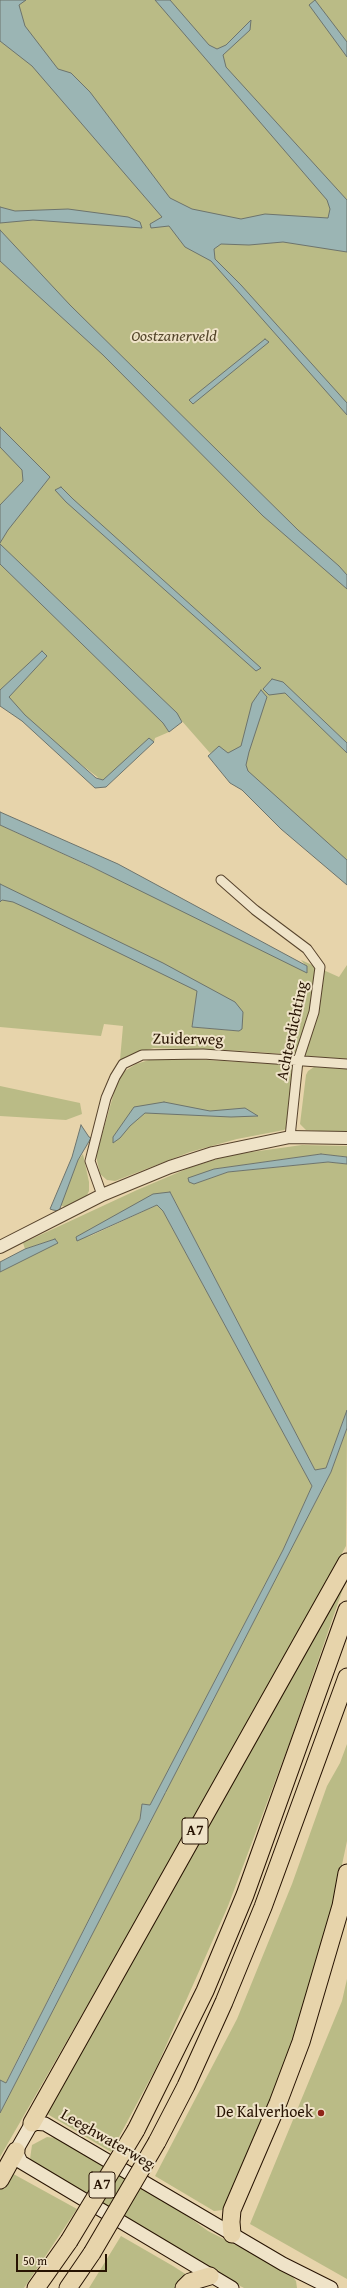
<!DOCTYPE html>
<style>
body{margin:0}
#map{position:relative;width:347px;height:2288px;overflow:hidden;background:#e7d4ab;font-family:"Gentium Book Plus",serif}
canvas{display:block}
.scale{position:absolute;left:16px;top:2254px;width:91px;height:18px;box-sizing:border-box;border:2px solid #271302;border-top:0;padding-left:5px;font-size:12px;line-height:14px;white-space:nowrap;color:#271302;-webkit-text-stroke:3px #efe3c8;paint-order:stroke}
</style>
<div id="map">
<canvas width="347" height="2288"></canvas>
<div class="scale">50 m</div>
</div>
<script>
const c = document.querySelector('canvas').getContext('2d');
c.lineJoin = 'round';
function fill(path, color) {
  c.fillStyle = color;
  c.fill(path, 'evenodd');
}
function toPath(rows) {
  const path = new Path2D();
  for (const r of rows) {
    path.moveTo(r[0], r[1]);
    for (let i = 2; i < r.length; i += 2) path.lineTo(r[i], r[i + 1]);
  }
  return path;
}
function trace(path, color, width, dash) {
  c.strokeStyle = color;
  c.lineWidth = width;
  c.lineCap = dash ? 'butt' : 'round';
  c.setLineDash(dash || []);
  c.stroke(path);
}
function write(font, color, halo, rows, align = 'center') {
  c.font = font + ' "Gentium Book Plus",serif';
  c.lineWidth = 4;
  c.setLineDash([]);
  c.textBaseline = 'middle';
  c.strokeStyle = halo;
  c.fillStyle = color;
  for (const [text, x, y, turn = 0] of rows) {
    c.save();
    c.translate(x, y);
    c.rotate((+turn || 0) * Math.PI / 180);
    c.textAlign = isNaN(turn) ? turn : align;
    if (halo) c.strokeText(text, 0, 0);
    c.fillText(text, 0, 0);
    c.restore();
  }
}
fill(toPath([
 [0,0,347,0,347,881,212,752,210,753,181,720,165,726,169,732,155,738,154,742,152,741,105,783,0,701],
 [0,825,306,966,301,960,339,977,347,965,347,1059,245,1051,154,1048,135,1053,124,1060,120,1060,123,1026,104,1024,101,1036,0,1027],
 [194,1013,239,1031,192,1027],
 [159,1057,289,1065,295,1070,289,1126,284,1130,237,1139,190,1152,115,1181,107,1180,100,1174,96,1156,117,1082,125,1071,136,1064],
 [314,1067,347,1069,347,1133,306,1130,300,1124,306,1075,308,1071],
 [0,1086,80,1103,82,1114,66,1120,0,1116],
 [302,1145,347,1146,347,1157,321,1154,214,1169,194,1184,228,1172,328,1162,347,1164,347,1410,326,1468,315,1470,170,1192,86,1238,157,1205,163,1211,312,1486,283,1550,150,1805,142,1804,140,1819,5,2084,0,2080,0,1272,57,1243,55,1239,25,1249,23,1243,137,1190,191,1167,230,1155],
 [83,1154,89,1182,89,1191,86,1197,67,1208,60,1205,78,1160],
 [347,1428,346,1546,197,1815,0,2157,0,2113,331,1472],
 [347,1577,291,1739,228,1906,157,2066,111,2152,44,2112],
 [347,1744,347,1841,326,1941,280,2079,223,2210,214,2211,155,2176,237,2019,292,1884,327,1786,340,1763],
 [347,1979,347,2279,250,2224,342,2001],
 [47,2137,56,2138,103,2165,186,2215,208,2231,289,2272,296,2281,297,2288,244,2288,182,2256,34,2166,30,2159,32,2145],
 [8,2171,77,2209,24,2288,0,2288,0,2184],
 [121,2236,173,2266,187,2275,177,2288,89,2288]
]), '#babb86');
const water = toPath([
 [0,0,26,0,19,5,25,26,58,69,71,73,90,92,170,198,192,209,241,219,265,214,328,218,330,209,327,200,155,0,170,0,209,45,217,49,226,45,251,20,250,30,223,55,226,67,347,200,347,252,283,242,249,245,221,244,214,249,215,259,241,285,347,403,347,415,211,261,185,247,169,226,151,228,150,224,162,217,32,66,0,41,0,0],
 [315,0,347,42,347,57,309,5,315,0],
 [0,207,15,211,68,209,128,217,140,222,142,228,33,220,0,223,0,207],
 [0,230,70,305,298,530,339,566,347,575,347,589,263,516,103,355,0,261,0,230],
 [265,339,269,342,193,404,189,400,265,339],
 [0,427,50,477,8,530,0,543,0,505,23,481,22,470,0,447,0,427],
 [61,487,73,499,261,668,256,671,66,502,55,490,61,487],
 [0,544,177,713,182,722,169,732,163,723,0,564,0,544],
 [42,651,47,656,9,697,25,715,96,778,103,780,149,738,154,742,106,787,95,788,22,721,0,706,0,690,42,651],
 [272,679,283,682,347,743,347,753,285,693,269,695,263,689,272,679],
 [261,690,267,697,249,752,246,765,248,771,347,860,347,885,281,829,242,790,230,783,208,756,219,746,228,753,241,746,252,703,261,690],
 [0,812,118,864,307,966,307,973,90,866,0,825,0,812],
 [0,884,163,963,235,1002,243,1012,242,1029,239,1031,192,1027,197,991,39,914,13,902,2,900,0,902,0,884],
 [164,1102,210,1111,245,1108,258,1116,231,1117,145,1113,130,1126,120,1138,113,1143,113,1137,134,1107,164,1102],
 [81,1125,89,1137,91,1138,78,1160,59,1211,53,1210,50,1209,72,1157,81,1125],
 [321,1154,347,1157,347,1164,328,1162,228,1172,194,1184,189,1182,188,1178,214,1169,321,1154],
 [170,1192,315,1470,326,1468,347,1410,347,1428,331,1472,0,2113,0,2080,6,2083,140,1819,142,1804,150,1805,283,1550,312,1486,163,1211,157,1205,77,1241,76,1237,153,1194,170,1192],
 [55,1239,58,1243,0,1272,0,1262,25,1249,55,1239]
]);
fill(water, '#9bb5b4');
trace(water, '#6d746d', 1);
const minor = toPath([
 [221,880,255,910,307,949,320,967,314,1012,298,1061,290,1137],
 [102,1195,90,1161,106,1098,115,1077,123,1064,142,1055,203,1054,347,1064]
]);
const tertiary = toPath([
 [0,1247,102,1195,170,1167,213,1153,290,1137,347,1138]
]);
const secondary = toPath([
 [232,2288,21,2162,16,2151,32,2123,45,2124,283,2264,331,2288]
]);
const motorway = toPath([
 [32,2123,347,1562],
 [136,2130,205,1991,245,1895,347,1610],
 [157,2142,186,2086,224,2002,263,1907,347,1677],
 [0,2180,16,2151],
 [232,2234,231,2222,232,2210,278,2103,301,2042,341,1906,347,1873],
 [36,2288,69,2241],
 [68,2288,92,2253],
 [184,2288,190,2282,210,2276]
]);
trace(minor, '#57432c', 11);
trace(tertiary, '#57432c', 14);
trace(secondary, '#271302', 15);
trace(motorway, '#271302', 19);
trace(minor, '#efe3c8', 9);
trace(tertiary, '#efe3c8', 12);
trace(secondary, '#efe3c8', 13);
trace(motorway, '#e7d4ab', 17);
const motorwayBridge = toPath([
 [69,2241,136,2130],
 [92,2253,157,2142]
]);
trace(motorwayBridge, '#271302', 19, []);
trace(motorwayBridge, '#e7d4ab', 17);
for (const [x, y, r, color] of [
 [321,2113,4,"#8f2418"]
]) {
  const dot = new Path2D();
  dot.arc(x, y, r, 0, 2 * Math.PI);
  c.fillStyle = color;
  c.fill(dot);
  trace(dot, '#efe3c8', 1.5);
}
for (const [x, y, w] of [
 [195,1831,26],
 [102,2185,26]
]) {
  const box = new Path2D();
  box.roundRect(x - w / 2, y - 13, w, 26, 3);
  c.fillStyle = '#efe3c8';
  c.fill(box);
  trace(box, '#271302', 1);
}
write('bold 15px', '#271302', null, [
 ["A7",195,1831],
 ["A7",102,2185]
]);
write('italic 16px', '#53452a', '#efe3c8', [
 ["Oostzanerveld",174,337]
]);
write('16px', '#271302', '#efe3c8', [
 ["Achterdichting",293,1031,-78],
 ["Zuiderweg",188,1040,1],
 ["Leeghwaterweg",107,2140,30]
]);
write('16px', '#271302', '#efe3c8', [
 ["De Kalverhoek",313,2113]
], 'right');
</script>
